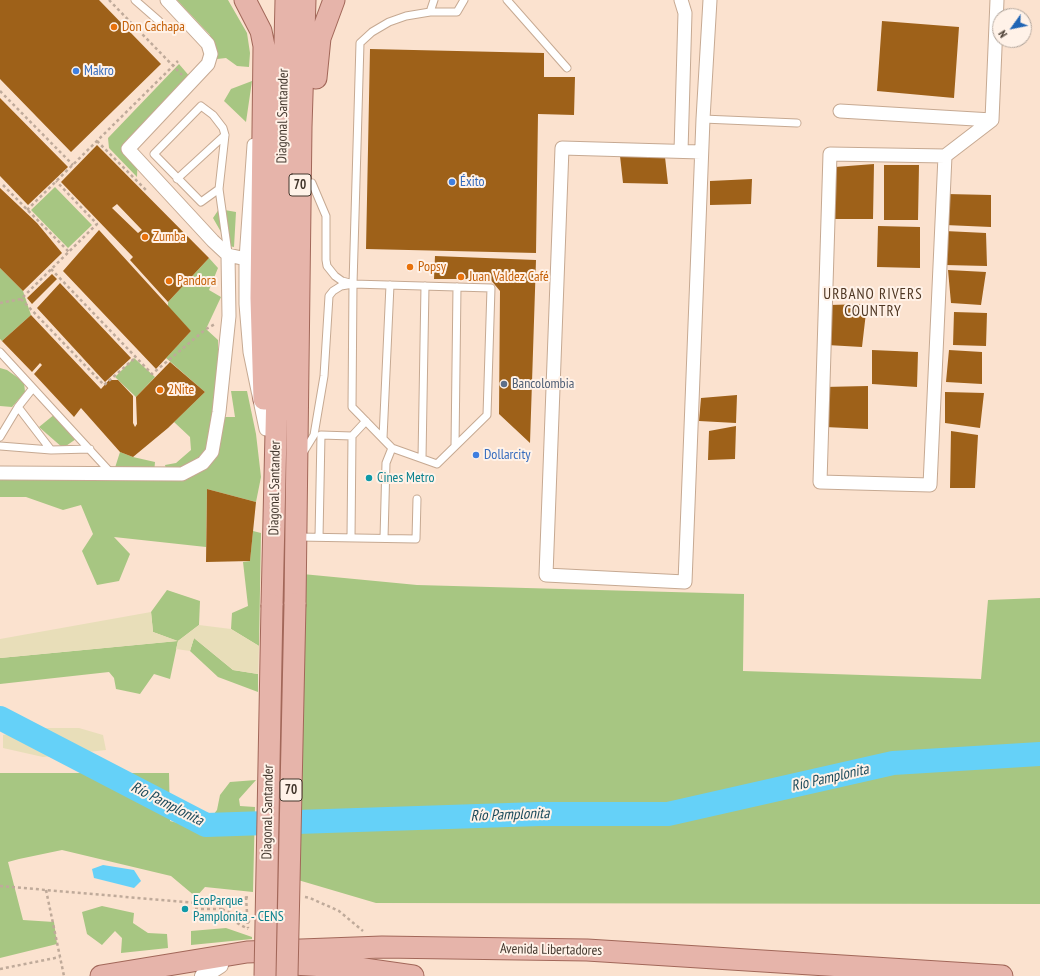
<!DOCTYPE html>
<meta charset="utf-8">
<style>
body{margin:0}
#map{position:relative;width:1040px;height:976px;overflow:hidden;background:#fbe2cf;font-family:"PT Sans Narrow",sans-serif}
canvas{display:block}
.north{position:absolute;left:992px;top:8px;width:40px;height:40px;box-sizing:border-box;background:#fff2e8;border:1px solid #b3a79d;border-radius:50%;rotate:237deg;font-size:11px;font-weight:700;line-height:16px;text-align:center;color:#42362c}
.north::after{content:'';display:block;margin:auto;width:14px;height:18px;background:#2065b5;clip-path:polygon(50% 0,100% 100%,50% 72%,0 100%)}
</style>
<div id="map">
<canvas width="1040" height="976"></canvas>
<div class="north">N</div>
</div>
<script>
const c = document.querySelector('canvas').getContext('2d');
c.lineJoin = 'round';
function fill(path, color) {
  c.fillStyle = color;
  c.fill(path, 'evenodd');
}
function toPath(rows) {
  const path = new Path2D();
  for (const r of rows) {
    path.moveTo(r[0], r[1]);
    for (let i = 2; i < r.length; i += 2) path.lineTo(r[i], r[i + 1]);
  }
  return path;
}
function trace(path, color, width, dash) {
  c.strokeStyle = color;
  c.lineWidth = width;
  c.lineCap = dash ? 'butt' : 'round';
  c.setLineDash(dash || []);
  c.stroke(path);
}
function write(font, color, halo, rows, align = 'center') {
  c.font = font + ' "PT Sans Narrow",sans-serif';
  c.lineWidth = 4;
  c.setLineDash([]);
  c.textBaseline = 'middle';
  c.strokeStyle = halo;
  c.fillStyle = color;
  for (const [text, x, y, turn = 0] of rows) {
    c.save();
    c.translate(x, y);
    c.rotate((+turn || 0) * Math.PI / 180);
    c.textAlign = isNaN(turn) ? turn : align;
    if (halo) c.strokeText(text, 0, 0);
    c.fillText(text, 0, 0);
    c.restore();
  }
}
fill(toPath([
 [177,0,228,0,247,33,250,53,249,67,237,66,226,58,208,60,210,35],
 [179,64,191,78,131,141,138,149,137,177,109,148,108,138],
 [252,81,246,122,224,101,231,89],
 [55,187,92,225,68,248,31,210],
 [219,209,236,212,234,247,229,246,213,218],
 [209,258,218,268,209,290,221,297,206,329,218,340,218,406,211,450,202,463,167,473,165,465,176,463,191,450,190,437,174,422,205,392,166,358,191,331,168,307,168,302],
 [0,268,23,291,31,315,2,341,0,339],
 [134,358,155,377,136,397,115,377],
 [0,368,7,370,24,382,25,392,12,407,0,406],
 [231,391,247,391,256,434,261,477,256,502,207,489,206,547,114,537,130,554,119,581,97,585,82,551,93,534,81,505,63,510,26,497,0,497,0,478,203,466,221,417,235,417],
 [55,414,76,439,63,448,39,427],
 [120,452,133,457,155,462,154,474,113,474],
 [253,531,261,533,259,646,231,629,232,613,248,606,243,562,250,561],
 [292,573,417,585,744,594,743,671,981,679,988,600,1040,598,1040,904,376,903,298,880],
 [167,590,200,601,199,625,178,641,170,679,154,674,140,694,116,689,114,678,109,672,0,684,0,658,177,641,153,632,151,612],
 [194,638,233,670,258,674,258,692,218,677,190,651],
 [0,773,169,773,170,821,202,829,217,810,220,795,230,782,256,780,239,799,240,806,255,807,253,892,205,887,196,897,171,876,62,850,19,859,8,862,23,920,54,922,57,944,0,958],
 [102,906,134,913,133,923,148,933,167,934,168,948,121,953,122,938,115,931,102,945,87,934,82,912],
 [226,928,252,937,252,939,191,945,191,931]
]), '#a7c682');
fill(toPath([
 [151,612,153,632,178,641,199,625,231,629,259,646,258,674,233,670,194,638,190,651,176,649,178,641,0,658,0,639],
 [39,728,79,728,103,735,106,750,43,757,3,748,3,735]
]), '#e8deb9');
fill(toPath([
 [103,865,134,870,141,881,134,888,94,878,92,869]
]), '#65d1f8');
trace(toPath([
 [0,718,206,825,539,814,668,814,893,763,1040,754]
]), '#65d1f8', 24);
fill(toPath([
 [0,0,99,0,161,64,71,152,0,79],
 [882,21,959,27,954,98,877,91],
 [370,49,544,53,544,77,575,77,574,115,538,114,536,253,366,249],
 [0,98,68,167,28,205,0,176],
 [97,145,209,258,168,302,130,260,133,257,61,182],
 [117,204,142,230,138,233,112,208],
 [620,156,665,157,668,184,623,183],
 [874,164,873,219,835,219,835,167],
 [884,165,919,165,918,220,884,220],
 [752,179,751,204,710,205,710,181],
 [0,188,37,223,62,253,23,291,0,268],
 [947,194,991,195,991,227,945,225],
 [878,226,920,227,920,268,877,267],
 [99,230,191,331,156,369,63,271],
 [945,231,986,233,987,266,945,265],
 [435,256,536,260,530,443,499,414,500,291,490,279,434,279],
 [948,270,986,272,981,305,951,303],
 [52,274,57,279,32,304,27,298],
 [60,283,131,358,105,382,37,308],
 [867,304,862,347,827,345,829,305],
 [954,312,987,313,986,346,953,345],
 [31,315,101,389,109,380,118,380,133,396,133,423,135,427,137,424,136,397,170,362,205,392,168,428,133,457,120,452,81,408,74,417,34,374,42,365,40,363,32,372,2,341],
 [872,350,918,352,917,387,872,384],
 [949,350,982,352,982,384,946,382],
 [868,386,868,429,825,427,824,387],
 [945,392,984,393,980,428,945,423],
 [737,395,736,423,699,421,701,398],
 [736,426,735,459,708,460,709,431],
 [951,431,978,435,975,488,950,488],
 [207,489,256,502,250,561,206,562]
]), '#9e6119');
const service = toPath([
 [135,0,159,21],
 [507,0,567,68],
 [430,12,434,0],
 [703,119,797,123],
 [177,179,225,135],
 [312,183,326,216,326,260,327,266,335,276,342,281,350,283],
 [219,189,201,202,154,154,201,106,213,115,223,128,225,135,219,189,228,253],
 [0,352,112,474],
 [33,388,18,407,51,450,90,449],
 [0,437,18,407],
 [383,438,390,285],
 [0,446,51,450],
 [455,446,457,287],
 [303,453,314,435,324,376,329,296,333,291,341,286,353,284,491,288,487,415,437,464,392,448,352,407,353,284,360,43,372,32,389,22,406,16,430,12,457,12,464,0],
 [422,458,425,286],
 [298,537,416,539,417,499],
 [319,537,321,435,352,436],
 [351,537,352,436,366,421],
 [384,538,386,463,392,448]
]);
const minor = toPath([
 [167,0,208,44,211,54,208,64,128,149,213,241,228,255,246,259],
 [840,111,992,120],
 [254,145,246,259,246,304,250,352,266,429],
 [681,151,685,13,681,0],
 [701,152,562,148,546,575,685,582,703,119,710,0],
 [945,156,930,485,820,482,830,154,945,156,992,120,997,0],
 [0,473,182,474,203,463,212,452,219,412,229,316,228,255]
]);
const tertiary = toPath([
 [203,976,220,965]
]);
const primary = toPath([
 [245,0,261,31,264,46,261,298,264,399],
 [316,78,320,38,334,0],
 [295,604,301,127,305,0],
 [272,605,286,0],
 [277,963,357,968,413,976],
 [101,976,247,952,382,947,587,950,1002,976]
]);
trace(service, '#c6a992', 9);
trace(minor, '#c6a992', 15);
trace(tertiary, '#c6a992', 18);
trace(primary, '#a26759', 23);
trace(toPath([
 [109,0,182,75],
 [0,91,73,165],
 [97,141,147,191],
 [3,185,69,252],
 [27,210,178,61],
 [51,269,152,374,206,329,215,324],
 [21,299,104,385,135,358],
 [0,303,21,299,97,224,56,181],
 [0,886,196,903,250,897],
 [46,890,64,976],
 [246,897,248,928],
 [305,897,310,898,339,911,363,931],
 [222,909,195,909,193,913,195,914,221,914,248,929],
 [0,969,60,957]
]), '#bfaa9a', 2.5, [3, 3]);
trace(service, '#fff', 7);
trace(minor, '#fff', 13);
trace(tertiary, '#fff', 16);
trace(primary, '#e6b4aa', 21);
const primaryBridge = toPath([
 [265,976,272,605],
 [287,976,295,604]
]);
trace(primaryBridge, '#a26759', 23, []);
trace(toPath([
 [222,909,250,922]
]), '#bfaa9a', 2.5, [3, 3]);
trace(primaryBridge, '#e6b4aa', 21);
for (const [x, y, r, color] of [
 [114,27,4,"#e8710a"],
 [76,71,4,"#3f7fe0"],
 [452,182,4,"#3f7fe0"],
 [145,237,4,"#e8710a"],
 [410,267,4,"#e8710a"],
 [461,277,4,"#e8710a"],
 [169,281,4,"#e8710a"],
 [504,384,4,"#5c6f8a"],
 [160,390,4,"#e8710a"],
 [476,455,4,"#3f7fe0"],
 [369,478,4,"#0f9aa8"],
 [185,909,4,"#0f9aa8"]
]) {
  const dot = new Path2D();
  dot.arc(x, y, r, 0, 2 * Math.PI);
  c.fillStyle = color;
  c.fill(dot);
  trace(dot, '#fff2e8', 1.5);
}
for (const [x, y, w] of [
 [300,185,22],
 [291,790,22]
]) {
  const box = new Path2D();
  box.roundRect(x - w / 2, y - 11, w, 22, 3);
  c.fillStyle = '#fff2e8';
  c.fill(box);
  trace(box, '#42362c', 1);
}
write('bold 13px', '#42362c', null, [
 ["70",300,185],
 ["70",291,790]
]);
write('14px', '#c56008', '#fff2e8', [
 ["Don Cachapa",122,27],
 ["Zumba",153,237],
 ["Popsy",418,267],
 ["Juan Valdez Café",469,277],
 ["Pandora",177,281],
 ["2Nite",168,390]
], 'left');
write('14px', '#366cbe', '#fff2e8', [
 ["Makro",84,71],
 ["Éxito",460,182],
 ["Dollarcity",484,455]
], 'left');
write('14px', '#42362c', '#fff2e8', [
 ["Diagonal Santander",283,116,-89],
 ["Diagonal Santander",275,488,-89],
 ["Diagonal Santander",268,812,-89],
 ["Avenida Libertadores",551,950,1]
]);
write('14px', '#4e5e75', '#fff2e8', [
 ["Bancolombia",512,384]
], 'left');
write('14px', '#0d838f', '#fff2e8', [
 ["Cines Metro",377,478],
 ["EcoParque",193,901],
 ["Pamplonita - CENS",193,917]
], 'left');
c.letterSpacing = '1px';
write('15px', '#4f3723', '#fff2e8', [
 ["URBANO RIVERS",873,295],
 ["COUNTRY",873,312]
]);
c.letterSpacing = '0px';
write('italic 15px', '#1a495a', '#fff2e8', [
 ["Río Pamplonita",830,778,-13],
 ["Río Pamplonita",167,804,27],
 ["Río Pamplonita",510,815,-2]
]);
</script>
